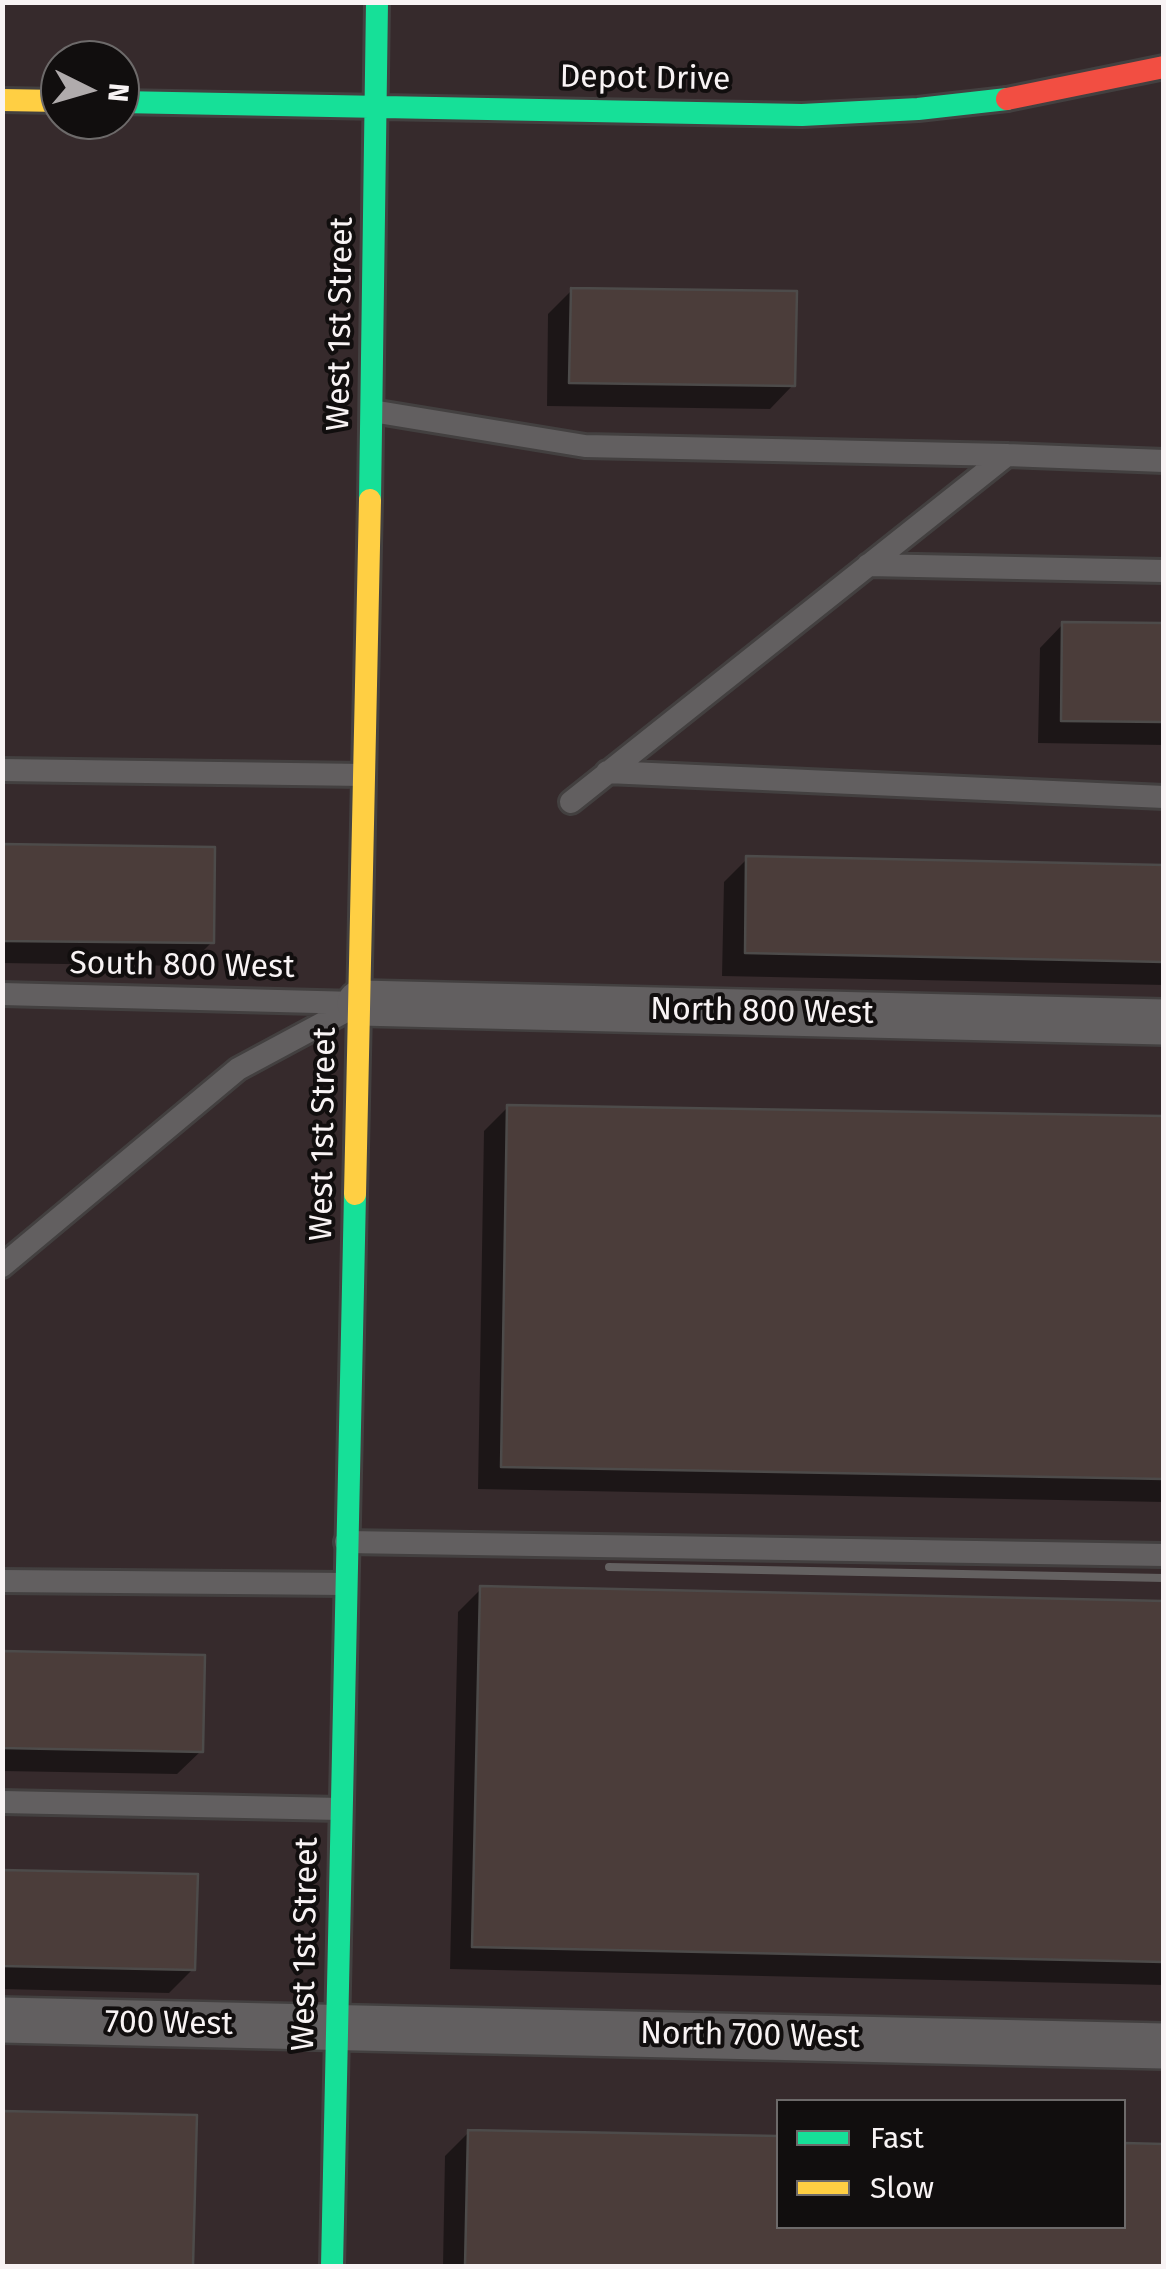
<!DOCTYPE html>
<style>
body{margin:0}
#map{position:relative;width:1166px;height:2269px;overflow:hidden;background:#292525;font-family:"Fira Sans",sans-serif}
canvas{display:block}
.frame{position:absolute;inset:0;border:5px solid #f8f3f4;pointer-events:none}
.legend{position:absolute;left:776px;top:2099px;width:350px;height:130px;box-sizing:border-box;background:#110e0e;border:2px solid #6d6a6a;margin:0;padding:12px 18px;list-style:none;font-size:30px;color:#f8f3f4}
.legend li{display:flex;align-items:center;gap:20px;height:50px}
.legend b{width:50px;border:2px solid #6d6a6a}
.north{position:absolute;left:40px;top:40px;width:100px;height:100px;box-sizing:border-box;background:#110e0e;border:2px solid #6d6a6a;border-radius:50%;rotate:95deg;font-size:28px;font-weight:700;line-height:40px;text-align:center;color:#f8f3f4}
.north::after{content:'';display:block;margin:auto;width:35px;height:45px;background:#b0abac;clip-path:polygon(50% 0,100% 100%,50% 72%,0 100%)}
</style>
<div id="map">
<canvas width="1166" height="2269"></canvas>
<div class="frame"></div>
<ul class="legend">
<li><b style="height:12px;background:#16e098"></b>Fast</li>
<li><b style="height:12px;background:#ffcf43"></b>Slow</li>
</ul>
<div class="north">N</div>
</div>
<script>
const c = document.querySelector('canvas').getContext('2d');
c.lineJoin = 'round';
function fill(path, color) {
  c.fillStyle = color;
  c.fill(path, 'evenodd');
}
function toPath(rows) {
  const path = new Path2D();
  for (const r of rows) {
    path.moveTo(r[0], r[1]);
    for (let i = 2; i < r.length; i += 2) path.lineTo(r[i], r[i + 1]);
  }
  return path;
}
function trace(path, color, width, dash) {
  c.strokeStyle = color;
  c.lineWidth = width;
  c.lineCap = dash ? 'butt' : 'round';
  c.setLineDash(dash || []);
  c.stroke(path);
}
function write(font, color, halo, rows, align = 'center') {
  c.font = font + ' "Fira Sans",sans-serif';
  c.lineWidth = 8;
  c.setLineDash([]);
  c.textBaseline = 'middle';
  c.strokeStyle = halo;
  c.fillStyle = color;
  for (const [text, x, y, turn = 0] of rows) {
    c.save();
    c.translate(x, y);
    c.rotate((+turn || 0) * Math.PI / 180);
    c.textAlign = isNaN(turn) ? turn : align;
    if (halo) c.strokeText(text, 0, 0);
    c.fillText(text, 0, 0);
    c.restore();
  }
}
fill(toPath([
 [3,3,1163,3,1163,2266,3,2266],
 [60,60,120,60,120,120,60,120],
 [778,2102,1124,2102,1124,2226,778,2226]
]), '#362a2c');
fill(toPath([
 [572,290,793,385,770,409,547,406,548,314],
 [1063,624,1164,626,1164,745,1038,743,1040,648],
 [2,847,212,942,188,966,2,963],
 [747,859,1164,868,1164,985,722,976,724,882],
 [508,1107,1164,1119,1164,1502,478,1489,484,1131],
 [481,1589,1164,1604,1164,1985,450,1969,458,1612],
 [2,1653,201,1751,177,1774,2,1771],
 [2,1872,193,1969,169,1993,2,1989],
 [2,2114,194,2118,191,2266,2,2266],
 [469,2132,778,2138,778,2226,1124,2226,1124,2145,1164,2146,1164,2266,443,2266,445,2156]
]), '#0007');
const building = toPath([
 [571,288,797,291,795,386,569,383,571,288],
 [1062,622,1164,623,1164,722,1061,721,1062,622],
 [2,844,215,847,214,943,2,941,2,844],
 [746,856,1164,865,1164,962,745,953,746,856],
 [507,1105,1164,1116,1164,1479,501,1467,507,1105],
 [480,1586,1164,1601,1164,1962,472,1947,480,1586],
 [2,1651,205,1655,203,1752,2,1748,2,1651],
 [2,1870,198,1874,195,1970,2,1966,2,1870],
 [2,2111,197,2115,193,2266,2,2266,2,2111],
 [468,2130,778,2136,778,2226,1124,2226,1124,2143,1164,2144,1164,2266,465,2266,468,2130]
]);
fill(building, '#4b3d3a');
trace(building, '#4d4b4a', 2.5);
const lane = toPath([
 [372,411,585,446,1007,455,1164,461],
 [868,565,1164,571],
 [2,770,364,775],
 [607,772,1164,797],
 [571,802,1007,455],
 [2,994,357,1003],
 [2,1266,238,1069,357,1005],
 [346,1542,1164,1555],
 [2,1581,346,1584],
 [2,1802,341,1809]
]);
const street = toPath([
 [360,1003,1164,1022],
 [2,2020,1164,2046]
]);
const fast = toPath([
 [120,102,802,115,918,109,1007,99],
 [370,500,377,2],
 [332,2266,355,1194]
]);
const slow = toPath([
 [2,100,60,101],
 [355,1194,370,500]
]);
const jam = toPath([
 [1007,99,1164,67]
]);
trace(lane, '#434040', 28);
trace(street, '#434040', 50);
trace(fast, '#434040', 28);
trace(slow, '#434040', 28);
trace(jam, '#434040', 28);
trace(lane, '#625f60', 22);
trace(street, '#625f60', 45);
trace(fast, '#16e098', 22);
trace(slow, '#ffcf43', 22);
trace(jam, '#f24e42', 22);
trace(toPath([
 [609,1567,1164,1578]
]), '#646161', 8);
write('32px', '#f8f3f4', '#110e0e', [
 ["Depot Drive",645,79,1],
 ["West 1st Street",341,324,-89],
 ["South 800 West",182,966,1],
 ["North 800 West",762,1012,1],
 ["West 1st Street",324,1134,-89],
 ["West 1st Street",306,1944,-89],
 ["700 West",169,2024,1],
 ["North 700 West",750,2036,1]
]);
</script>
